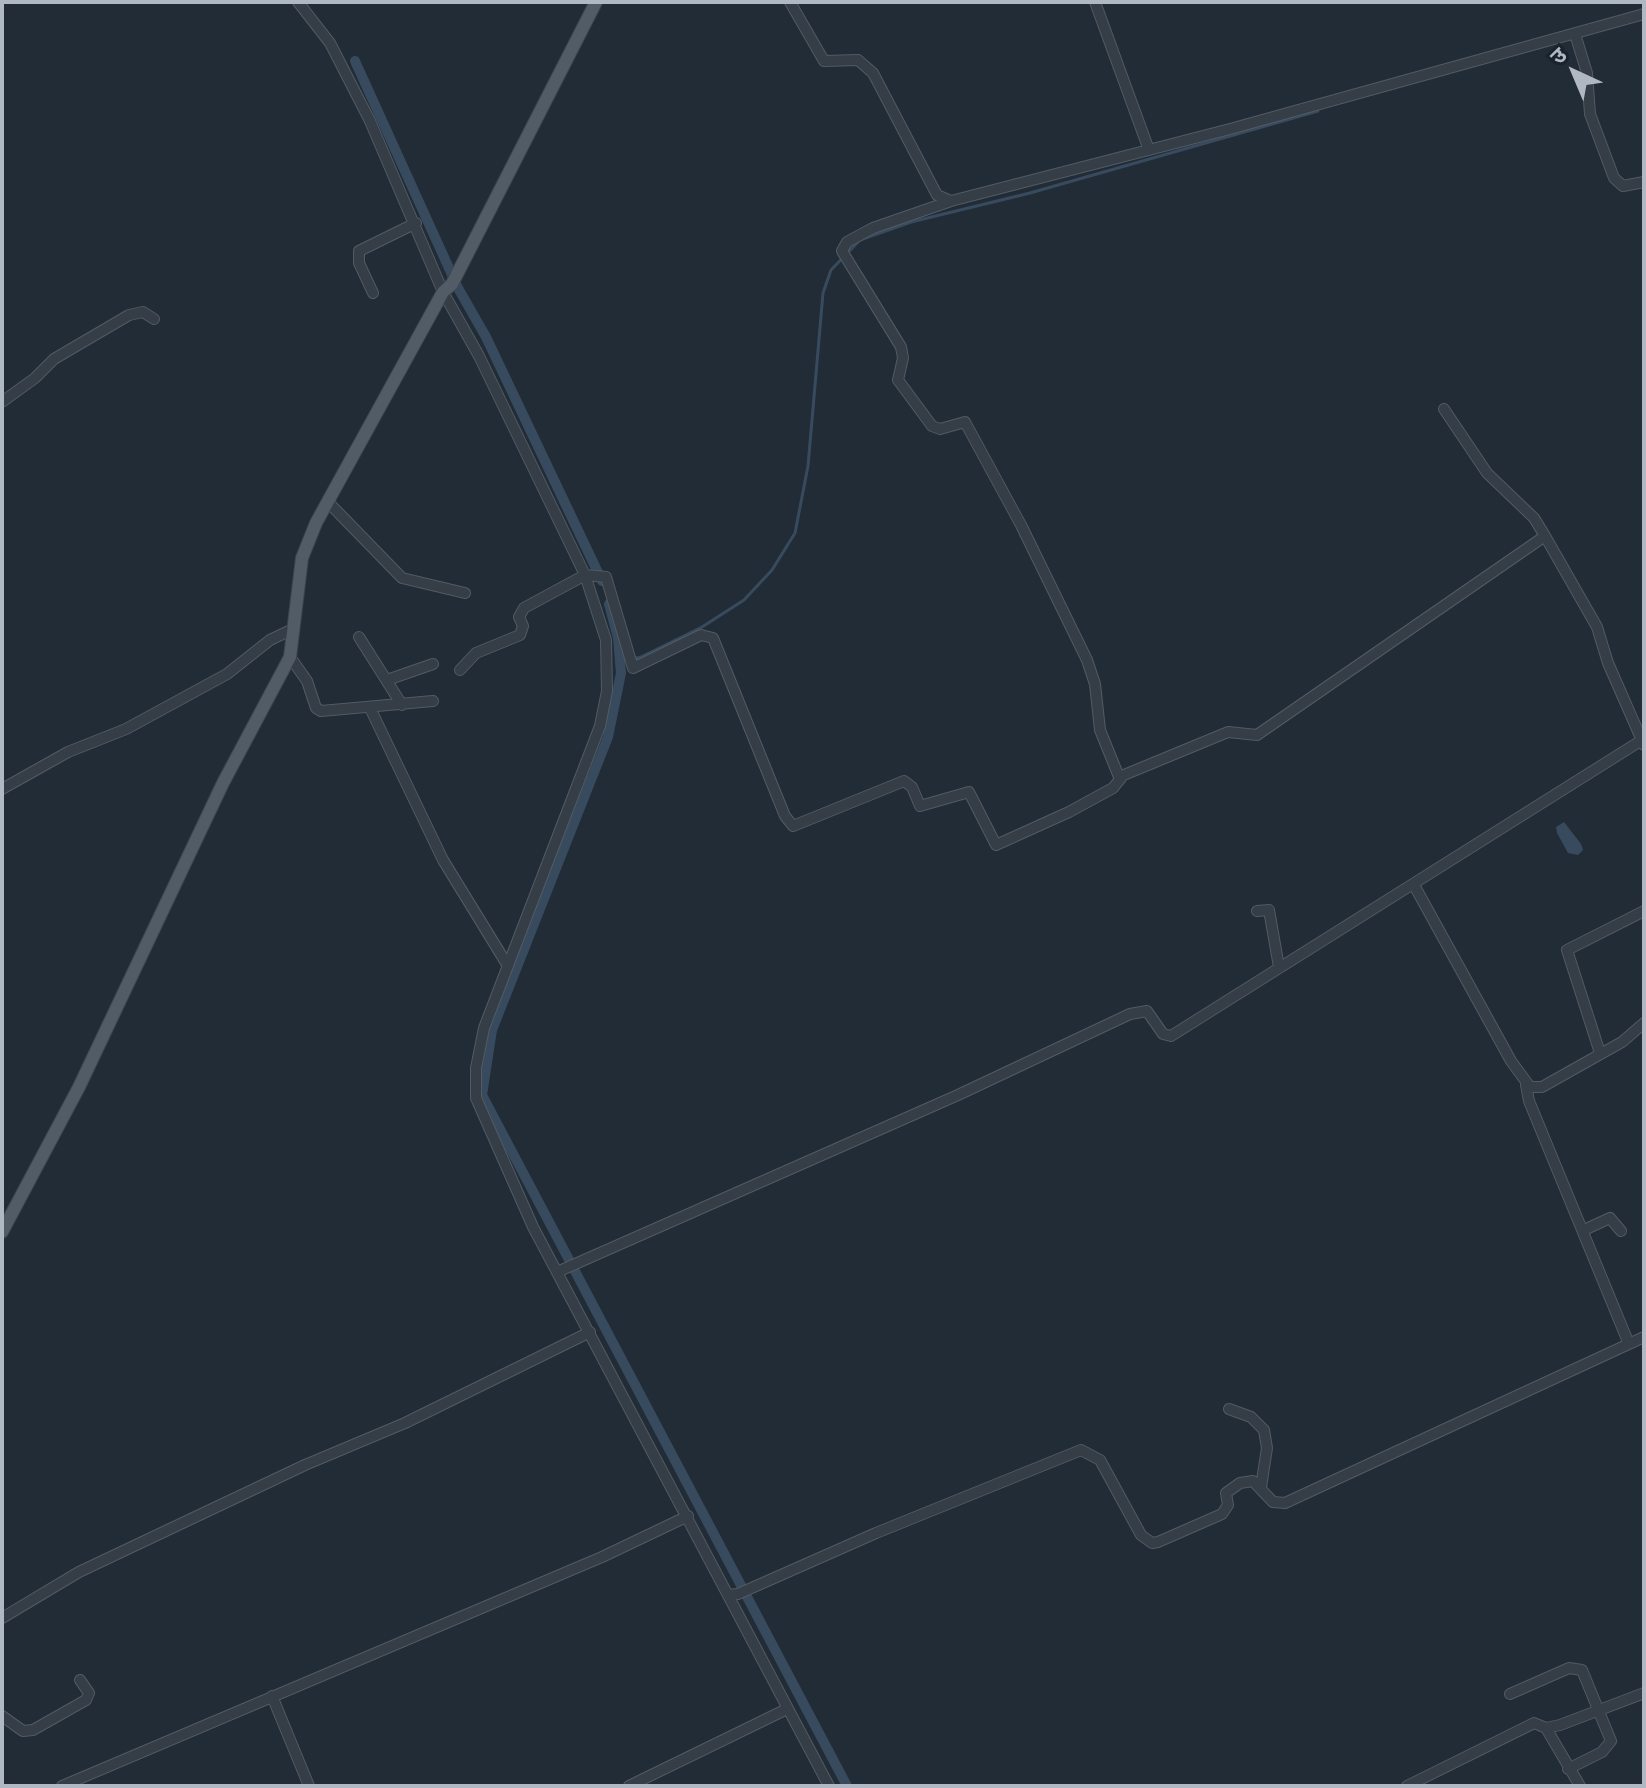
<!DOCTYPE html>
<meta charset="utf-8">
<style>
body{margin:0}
#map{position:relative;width:1646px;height:1788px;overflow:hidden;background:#212c36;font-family:"Noto Sans","Noto Sans Devanagari",sans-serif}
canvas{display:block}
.frame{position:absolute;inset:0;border:4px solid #afb8c3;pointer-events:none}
.north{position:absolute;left:1534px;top:32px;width:80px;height:80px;-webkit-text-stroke:6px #1a222b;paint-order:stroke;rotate:316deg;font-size:22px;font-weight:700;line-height:32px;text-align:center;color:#afb8c3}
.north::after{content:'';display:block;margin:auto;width:28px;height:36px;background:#afb8c3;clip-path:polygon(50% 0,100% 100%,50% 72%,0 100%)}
</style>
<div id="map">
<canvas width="1646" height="1788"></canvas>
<div class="frame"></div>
<div class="north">उ</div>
</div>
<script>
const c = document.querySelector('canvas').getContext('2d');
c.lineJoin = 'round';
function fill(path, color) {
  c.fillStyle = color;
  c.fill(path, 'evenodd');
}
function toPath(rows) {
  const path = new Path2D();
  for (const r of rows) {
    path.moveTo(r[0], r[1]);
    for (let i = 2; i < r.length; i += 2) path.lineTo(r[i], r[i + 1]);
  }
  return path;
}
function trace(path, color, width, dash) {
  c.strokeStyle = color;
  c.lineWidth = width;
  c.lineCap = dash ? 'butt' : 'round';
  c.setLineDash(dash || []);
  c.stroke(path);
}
fill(toPath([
 [1564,822,1581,844,1583,850,1578,855,1568,853,1557,833,1556,827]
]), '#384b5e');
trace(toPath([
 [620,662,641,657,702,627,744,600,772,570,795,533,808,466,823,293,831,270,860,240,911,222,1030,193,1318,111]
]), '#384b5e', 3);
trace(toPath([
 [355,61,458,288,486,337,602,581],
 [609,604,618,638,621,673,608,737,492,1030,482,1095,847,1786]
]), '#384b5e', 10);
const minor = toPath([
 [298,2,330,43,370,121,443,292,479,356,585,575,606,640,607,691,600,726,484,1028,476,1068,476,1098,533,1227,829,1786],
 [790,2,824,61,858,60,873,73,937,195,951,201,1230,129,1644,14],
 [1095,2,1149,150],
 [1575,34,1587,73,1590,114,1614,178,1623,186,1644,182],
 [951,201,873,228,847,242,842,251,901,347,903,358,898,380,932,426,940,429,965,422,1021,525,1087,660,1095,684,1100,730,1119,777,1228,732,1257,735,1545,536,1597,627,1608,663,1644,745],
 [373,293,359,263,359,251,416,223],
 [2,402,35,378,54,359,129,315,143,312,154,319],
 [1444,409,1487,473,1534,518,1545,536],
 [328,502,402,578,465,593],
 [359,637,402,705],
 [290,657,307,681,316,708,321,711,433,701],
 [460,670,476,653,520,635,523,626,519,617,524,608,585,575,606,577,633,668,701,635,713,638,785,816,793,826,904,781,912,787,920,806,969,792,996,845,1069,812,1113,788,1121,778],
 [387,680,433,664],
 [370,708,443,860,508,966],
 [2,789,68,752,126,729,227,674,270,640,293,629],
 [1414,885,1511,1061,1530,1087,1542,1087,1622,1042,1644,1023],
 [1257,911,1269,910,1279,967],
 [1600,1053,1567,950,1644,911],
 [1526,1085,1529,1101,1629,1344],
 [1584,1230,1610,1218,1621,1231],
 [557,1272,958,1095,1130,1014,1147,1011,1163,1034,1171,1036,1642,740],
 [1229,1409,1251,1417,1264,1430,1267,1448,1261,1487],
 [728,1595,738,1594,876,1533,1081,1450,1100,1460,1141,1535,1152,1543,1158,1542,1222,1514,1228,1505,1226,1493,1240,1483,1253,1481,1273,1502,1285,1503,1644,1337],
 [2,1618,79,1572,305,1465,405,1423,590,1332],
 [1510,1694,1569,1668,1582,1670,1611,1741,1602,1752,1568,1769],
 [272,1696,309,1786],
 [2,1716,23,1731,33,1730,86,1700,89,1693,80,1680],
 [1546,1728,1580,1786],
 [62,1786,602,1557,688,1516],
 [629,1786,787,1709],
 [1407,1786,1534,1723,1546,1728,1560,1725,1644,1693]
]);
const major = toPath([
 [2,1232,79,1087,223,783,290,657,302,558,316,523,443,292,452,284,596,2]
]);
trace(minor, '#525b64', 12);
trace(major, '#3e4650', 14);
trace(minor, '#353d46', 10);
trace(major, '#525c66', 12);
</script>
